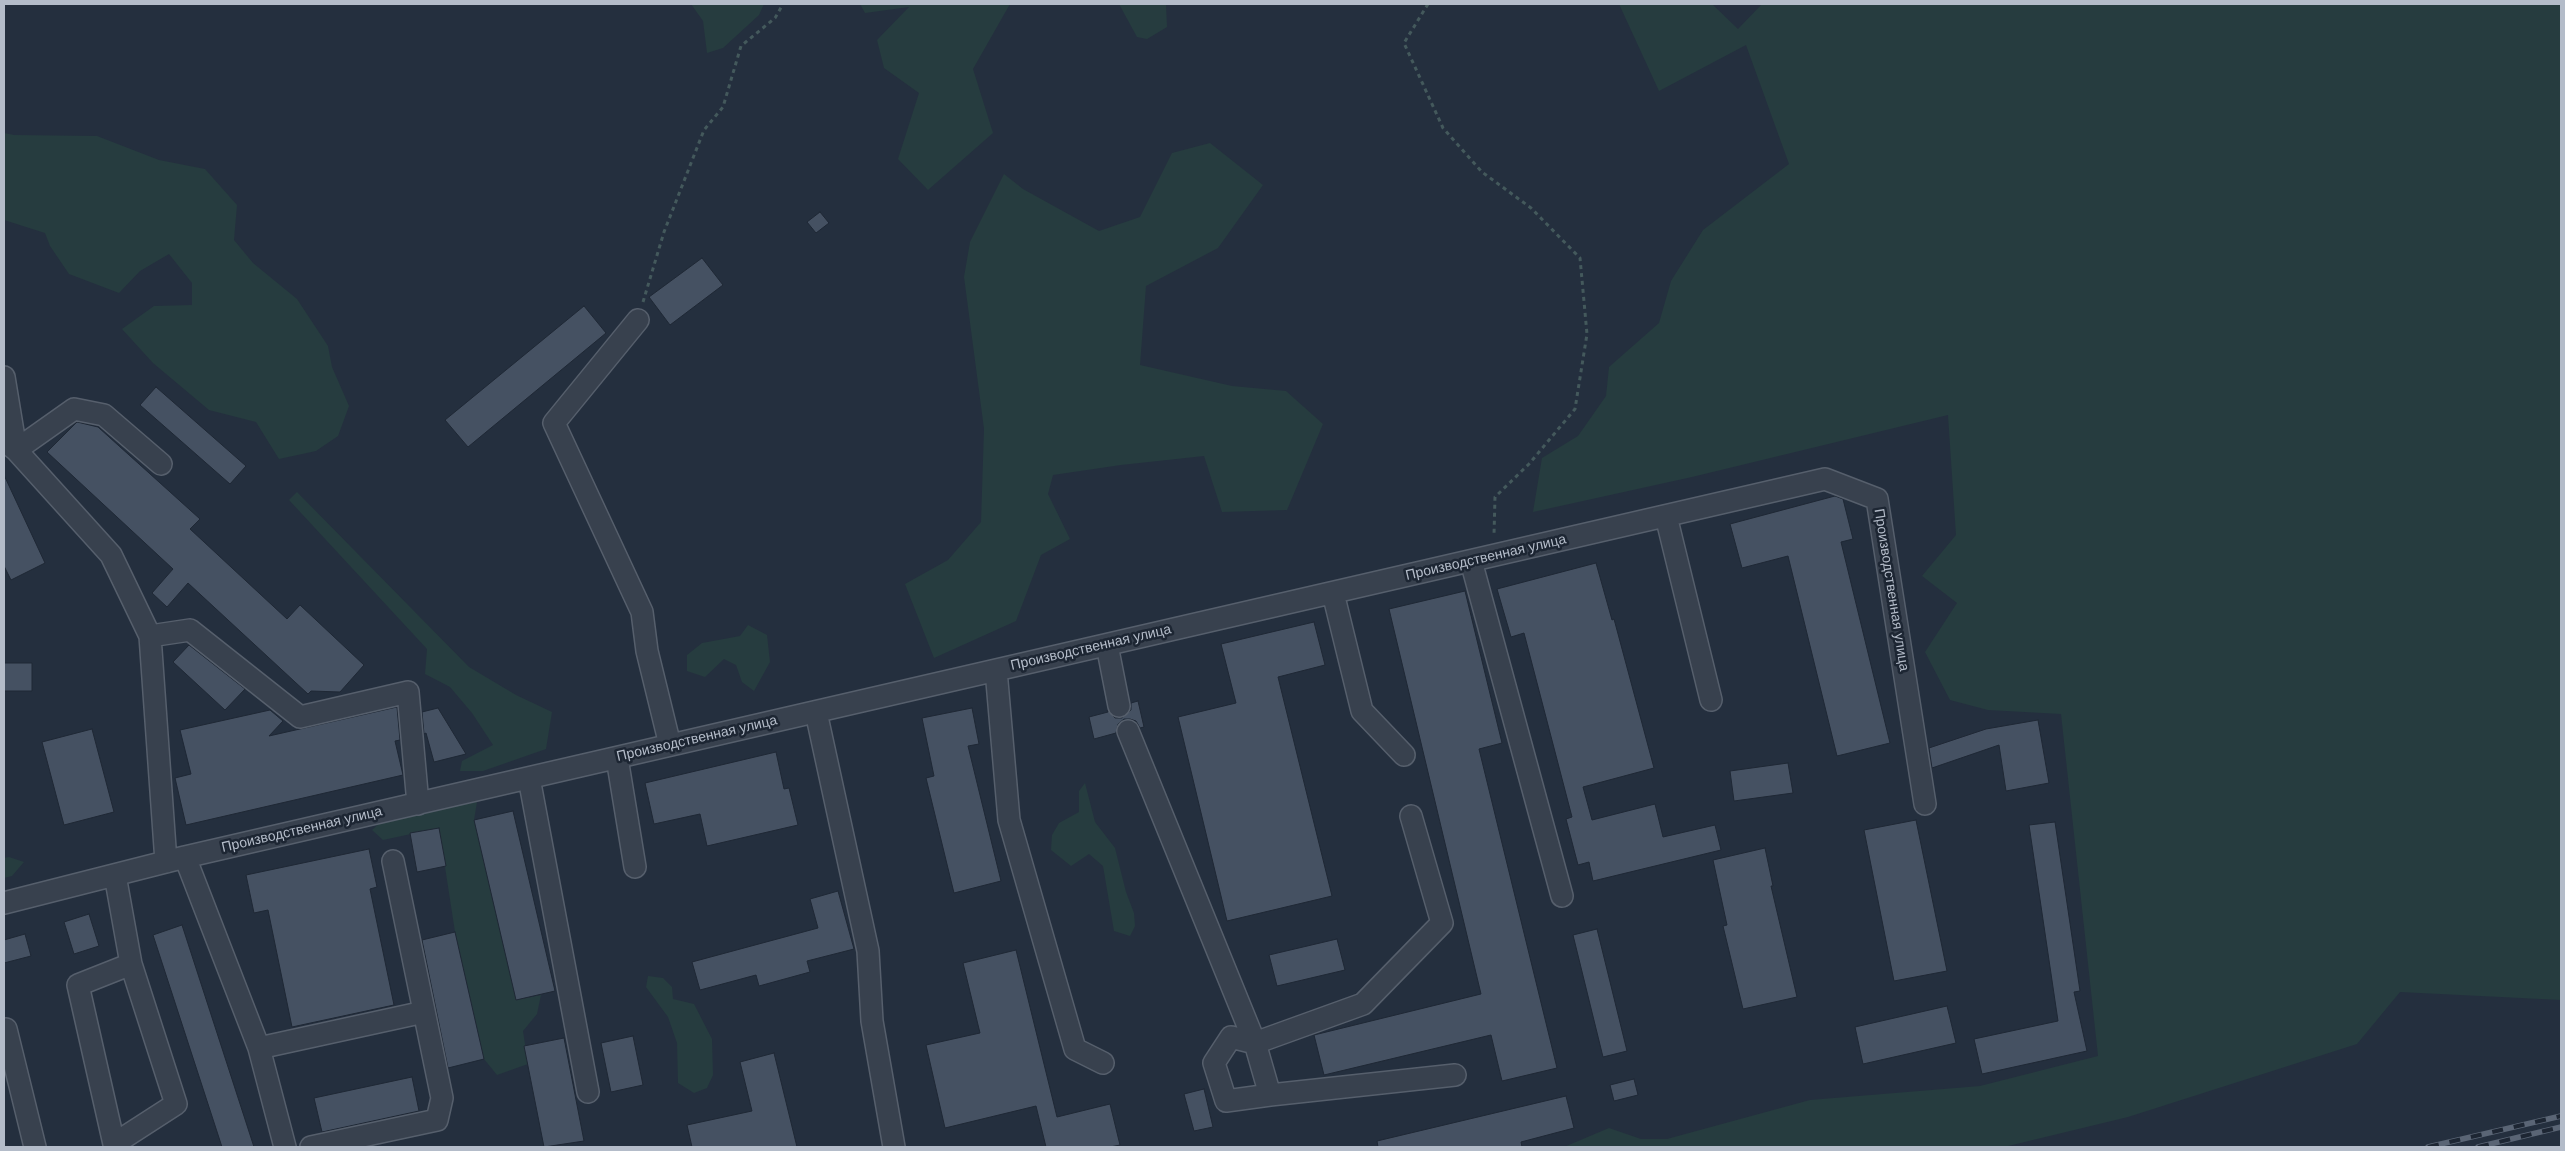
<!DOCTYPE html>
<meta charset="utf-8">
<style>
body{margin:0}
#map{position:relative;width:2565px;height:1151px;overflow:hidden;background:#242f3e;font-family:"DM Sans",sans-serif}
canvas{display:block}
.frame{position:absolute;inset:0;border:5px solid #b4bcc9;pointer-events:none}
</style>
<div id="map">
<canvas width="2565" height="1151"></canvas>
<div class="frame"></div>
</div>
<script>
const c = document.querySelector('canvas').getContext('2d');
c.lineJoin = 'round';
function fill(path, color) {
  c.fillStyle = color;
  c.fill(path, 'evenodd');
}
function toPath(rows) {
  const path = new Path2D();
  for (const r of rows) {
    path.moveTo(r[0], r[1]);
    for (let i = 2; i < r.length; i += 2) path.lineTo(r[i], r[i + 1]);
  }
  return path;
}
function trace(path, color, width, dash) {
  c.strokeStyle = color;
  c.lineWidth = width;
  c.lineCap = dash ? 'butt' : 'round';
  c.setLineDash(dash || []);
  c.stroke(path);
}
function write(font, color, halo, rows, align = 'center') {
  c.font = font + ' "DM Sans",sans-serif';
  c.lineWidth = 5;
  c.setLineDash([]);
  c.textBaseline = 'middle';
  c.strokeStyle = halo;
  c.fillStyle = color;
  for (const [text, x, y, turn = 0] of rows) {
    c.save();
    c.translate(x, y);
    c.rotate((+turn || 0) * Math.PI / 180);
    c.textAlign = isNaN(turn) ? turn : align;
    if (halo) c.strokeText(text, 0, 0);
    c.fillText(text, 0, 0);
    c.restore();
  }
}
fill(toPath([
 [691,4,764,4,759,15,723,48,707,53,703,21],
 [860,4,1010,4,973,69,993,133,928,190,898,159,919,93,884,68,877,40,909,7,865,13],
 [1119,4,1166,4,1167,27,1147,39,1137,37],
 [1619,4,1712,4,1738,29,1762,4,2561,4,2561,1000,2400,992,2357,1044,2128,1117,2004,1147,1564,1147,1609,1128,1641,1139,1667,1139,1810,1100,1980,1086,2098,1056,2061,714,1988,710,1950,700,1925,652,1957,603,1922,576,1956,535,1948,415,1692,477,1533,512,1542,458,1578,436,1606,396,1609,367,1659,323,1671,281,1703,230,1789,164,1746,45,1659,91],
 [4,133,14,135,97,136,159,160,205,169,237,205,234,240,253,263,297,299,328,346,332,367,349,406,338,436,316,451,279,459,256,422,209,410,153,363,122,329,154,306,192,305,192,283,169,254,140,271,119,293,69,274,50,246,45,233,4,220],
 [1210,143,1263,185,1218,248,1146,286,1140,365,1232,386,1286,391,1323,424,1287,510,1222,512,1204,456,1121,465,1053,475,1048,494,1070,539,1041,555,1016,621,934,658,905,584,948,560,981,522,984,429,964,277,970,242,1004,174,1023,189,1099,231,1140,217,1172,153],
 [297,492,469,667,516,695,552,712,546,749,483,771,460,771,462,761,493,745,472,713,450,687,425,674,427,649,289,500],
 [748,625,767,635,770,662,754,691,742,682,736,665,724,659,705,677,687,671,687,655,702,643,740,636],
 [1085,783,1095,822,1115,848,1126,892,1134,913,1135,926,1130,936,1114,931,1103,866,1089,854,1071,866,1051,850,1052,835,1059,823,1079,812,1079,791],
 [477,802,474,820,516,1000,541,995,537,1014,523,1031,528,1064,497,1075,484,1059,455,932,439,828,383,840,372,830,385,818],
 [9,857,24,862,12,876,4,878,4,858],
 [648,976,663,978,672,987,673,999,694,1004,712,1039,713,1075,707,1088,694,1093,678,1083,677,1043,668,1017,646,987]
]), '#263c3f');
const building = toPath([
 [820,212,829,223,816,233,807,222,820,212],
 [702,258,723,285,670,325,649,297,702,258],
 [584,306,606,333,468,447,445,420,584,306],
 [156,387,246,466,230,484,140,405,156,387],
 [77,422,98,427,200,519,190,529,287,619,300,605,364,665,340,692,311,691,308,694,188,583,167,607,152,593,173,569,47,452,77,422],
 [4,475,45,563,11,580,4,566,4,475],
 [1835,496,1843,499,1853,539,1841,542,1890,743,1837,756,1788,556,1742,568,1730,524,1835,496],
 [1596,563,1612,620,1614,619,1654,768,1583,787,1592,820,1655,804,1663,837,1715,825,1721,850,1593,881,1589,862,1578,865,1566,819,1572,817,1524,633,1511,637,1497,589,1596,563],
 [1465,591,1502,743,1479,749,1557,1068,1502,1081,1491,1035,1324,1075,1314,1035,1481,994,1389,609,1465,591],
 [1314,622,1325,665,1278,677,1332,896,1227,921,1178,717,1236,703,1221,644,1314,622],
 [189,645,245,689,225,710,173,662,189,645],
 [4,663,32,663,32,691,4,691,4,663],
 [1138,701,1144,727,1140,728,1136,721,1130,719,1124,719,1118,724,1116,733,1094,739,1089,717,1108,712,1107,710,1115,718,1122,718,1131,710,1131,703,1138,701],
 [397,707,400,740,395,741,403,775,186,825,175,778,191,774,180,730,270,710,283,721,269,736,397,707],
 [438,708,466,754,434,762,426,733,424,734,422,712,438,708],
 [972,708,979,744,968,746,1001,881,954,893,926,778,934,776,922,718,972,708],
 [2038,720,2049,783,2006,791,1999,745,1932,768,1929,748,1986,729,2038,720],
 [92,729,114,812,64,825,42,742,92,729],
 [776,752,784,789,789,788,798,825,707,846,700,814,654,824,645,783,776,752],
 [1788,763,1793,793,1734,801,1730,771,1788,763],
 [513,811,555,991,516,1000,474,820,513,811],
 [1916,820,1947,971,1894,981,1864,830,1916,820],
 [2055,822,2080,991,2074,992,2087,1051,1982,1074,1974,1039,2058,1021,2029,825,2055,822],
 [439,828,446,866,417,872,410,833,439,828],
 [1765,848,1773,886,1771,886,1797,997,1743,1009,1723,926,1727,925,1713,860,1765,848],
 [369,849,377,887,370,889,394,1005,292,1027,268,910,254,913,246,875,369,849],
 [838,891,854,949,807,961,810,972,759,986,756,975,700,990,692,962,818,928,810,899,838,891],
 [89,914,99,946,74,954,64,922,89,914],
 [182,925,254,1147,222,1147,153,935,182,925],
 [1597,929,1627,1051,1603,1057,1573,935,1597,929],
 [455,932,484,1059,448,1068,422,940,455,932],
 [25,934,31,956,4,963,4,940,25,934],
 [1337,939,1345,970,1277,986,1269,955,1337,939],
 [1016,950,1057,1117,1110,1104,1120,1145,1110,1147,1046,1147,1036,1106,945,1128,926,1045,980,1033,963,963,1016,950],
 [1947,1006,1956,1043,1863,1064,1855,1027,1947,1006],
 [633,1036,643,1085,611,1092,601,1043,633,1036],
 [564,1038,584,1141,544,1147,524,1046,564,1038],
 [774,1053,797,1147,692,1147,687,1125,752,1111,740,1062,774,1053],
 [412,1077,419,1111,322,1132,314,1098,412,1077],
 [1634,1079,1638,1095,1614,1101,1610,1085,1634,1079],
 [1204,1089,1213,1127,1194,1131,1184,1094,1204,1089],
 [1566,1096,1574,1128,1521,1142,1522,1147,1378,1147,1377,1141,1566,1096]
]);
fill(building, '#455162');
trace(building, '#1f2835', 1);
const minor = toPath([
 [638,320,554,423,642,612,647,651,670,745],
 [4,377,16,450,111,555,150,636,166,862],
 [6,442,16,450,74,409,104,415,161,464],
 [1666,516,1711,700],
 [1471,561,1562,896],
 [1333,593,1362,711,1404,755],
 [150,636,190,630,300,717,408,692,418,804],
 [1107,645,1119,706],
 [996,670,1009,820,1075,1049,1103,1063],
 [816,712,868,951,872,1021,894,1147],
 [1128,731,1255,1043,1270,1095,1455,1075],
 [617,758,635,867],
 [529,778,588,1092],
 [185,857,259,1048,285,1147],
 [115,875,131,964,78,985,114,1144,176,1104,131,964],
 [4,903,185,857,1825,479,1877,499,1925,804],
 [6,1029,35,1147],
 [259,1048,424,1012],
 [1270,1095,1226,1101,1214,1063,1231,1037,1255,1043,1363,1004,1442,923,1411,816],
 [311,1147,437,1120,442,1098,393,861]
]);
trace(minor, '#565f6c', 24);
trace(toPath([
 [1428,4,1404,43,1443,128,1482,172,1531,208,1580,258,1587,334,1575,409,1529,464,1495,497,1494,535],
 [643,302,664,232,704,130,723,107,741,46,775,18,783,4]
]), '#44595c', 3, [4, 4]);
trace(minor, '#38414e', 21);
const rail = toPath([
 [2428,1147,2561,1116],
 [2478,1147,2561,1127]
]);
trace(rail, '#5a6575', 5.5);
trace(rail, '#1d2633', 4, [11]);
write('14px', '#b4bcc9', '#1d2633', [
 ["Производственная улица",1486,558,-13],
 ["Производственная улица",1891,590,81],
 ["Производственная улица",1091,648,-13],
 ["Производственная улица",697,739,-13],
 ["Производственная улица",302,830,-13]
]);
</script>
